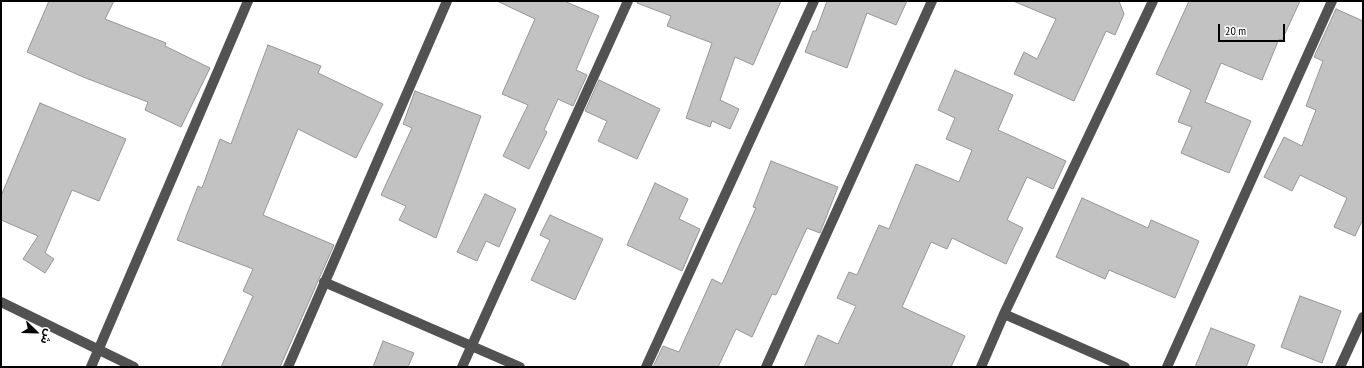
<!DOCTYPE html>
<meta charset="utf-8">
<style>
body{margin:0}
#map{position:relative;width:1364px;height:368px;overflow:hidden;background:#fff;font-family:"PT Sans Narrow","Noto Sans Arabic",sans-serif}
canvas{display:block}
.frame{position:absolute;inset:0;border:2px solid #000;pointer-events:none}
.north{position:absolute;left:16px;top:312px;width:40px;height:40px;-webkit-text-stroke:3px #fff;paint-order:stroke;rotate:113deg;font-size:11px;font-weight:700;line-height:16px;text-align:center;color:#000}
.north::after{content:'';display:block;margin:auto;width:14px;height:18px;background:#000;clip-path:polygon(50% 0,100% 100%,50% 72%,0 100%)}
.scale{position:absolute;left:1218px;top:24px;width:67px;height:18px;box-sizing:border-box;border:2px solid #000;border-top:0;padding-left:5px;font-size:12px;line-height:14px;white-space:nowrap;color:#000;-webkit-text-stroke:3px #fff;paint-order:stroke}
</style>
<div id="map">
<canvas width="1364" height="368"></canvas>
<div class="frame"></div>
<div class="north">ش</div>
<div class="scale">20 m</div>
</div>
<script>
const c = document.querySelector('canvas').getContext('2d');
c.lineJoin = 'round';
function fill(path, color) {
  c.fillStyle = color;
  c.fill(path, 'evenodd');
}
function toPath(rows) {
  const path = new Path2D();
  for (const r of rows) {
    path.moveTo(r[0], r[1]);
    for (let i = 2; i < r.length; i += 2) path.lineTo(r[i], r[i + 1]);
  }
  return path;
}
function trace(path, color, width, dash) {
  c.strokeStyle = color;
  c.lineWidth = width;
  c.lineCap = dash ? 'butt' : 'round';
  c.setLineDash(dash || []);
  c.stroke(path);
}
const building = toPath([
 [49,1,114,1,105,19,166,43,165,46,210,68,181,127,145,110,148,102,83,77,27,52,49,1],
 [497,1,564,1,599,16,576,70,587,75,573,106,558,99,544,130,547,132,529,169,503,156,528,105,502,94,535,19,497,1],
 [637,1,781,1,753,65,735,57,720,100,739,109,730,129,712,121,710,127,686,118,712,43,667,26,671,16,637,3,637,1],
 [827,1,907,1,896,25,867,13,847,68,805,52,813,31,816,31,827,1],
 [1013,1,1119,1,1124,14,1115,35,1106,31,1074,101,1014,74,1024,52,1037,59,1056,19,1013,1],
 [1189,1,1300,1,1282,40,1279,39,1262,80,1221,63,1205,102,1251,121,1229,173,1181,153,1192,127,1178,122,1191,90,1156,74,1189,1],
 [1336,9,1363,21,1363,219,1355,236,1334,227,1347,198,1300,175,1292,191,1264,177,1284,137,1302,146,1316,110,1306,106,1323,61,1314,57,1336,9],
 [268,45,321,66,318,73,383,104,356,158,298,129,263,215,334,245,280,367,221,367,253,296,243,291,253,269,177,240,198,186,202,188,220,139,231,144,268,45],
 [955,70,1013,95,998,130,1066,161,1053,189,1027,177,1007,220,1023,228,1006,264,952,238,947,249,931,242,902,307,965,336,951,367,804,367,818,335,838,344,856,306,837,298,849,272,857,275,879,225,889,229,916,164,959,182,972,150,946,139,955,118,938,110,955,70],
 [599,80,660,109,637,159,598,141,607,121,585,111,599,80],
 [415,91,481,116,436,238,399,220,406,206,381,195,412,128,403,124,415,91],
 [40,103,126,139,99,201,72,190,45,253,54,259,45,273,23,259,38,236,1,220,1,196,40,103],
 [771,161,838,187,820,233,807,228,776,295,772,294,752,337,736,329,718,367,653,367,663,346,679,352,712,279,722,284,756,208,753,207,771,161],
 [655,183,688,199,679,219,700,229,682,271,627,245,655,183],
 [485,194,516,209,499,247,486,241,477,261,457,252,485,194],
 [1082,198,1148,228,1151,220,1199,241,1175,298,1109,270,1105,279,1056,257,1082,198],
 [550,215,603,239,575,300,531,280,550,240,540,235,550,215],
 [1300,296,1341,311,1322,363,1281,347,1300,296],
 [1211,328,1255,345,1246,367,1195,367,1211,328],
 [383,341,414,353,408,367,373,367,383,341]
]);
fill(building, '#c2c2c2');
trace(building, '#969696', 1);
trace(toPath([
 [324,282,520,367],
 [1,302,134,367],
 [1004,314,1125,367],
 [91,367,248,1],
 [288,367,447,1],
 [462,367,628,1],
 [646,367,814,1],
 [766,367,932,1],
 [981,367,1004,314,1153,1],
 [1167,367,1332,1],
 [1340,367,1363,317]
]), '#525252', 10);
</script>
